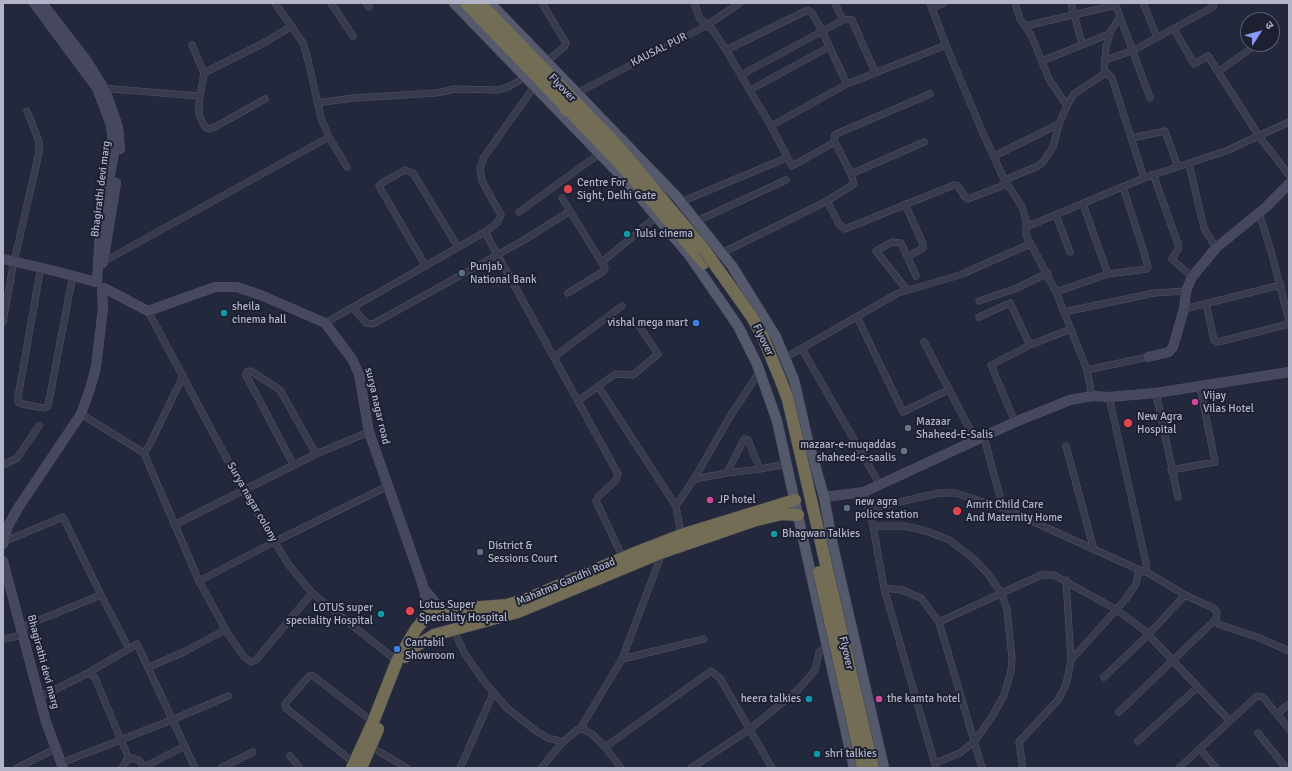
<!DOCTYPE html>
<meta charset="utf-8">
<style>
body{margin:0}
#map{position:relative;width:1292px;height:771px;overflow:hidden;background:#23283c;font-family:Signika,"Noto Sans Devanagari",sans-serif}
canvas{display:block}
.frame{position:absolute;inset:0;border:4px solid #b2b5c7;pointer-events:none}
.north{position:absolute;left:1240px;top:12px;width:40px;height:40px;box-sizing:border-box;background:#1c2031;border:1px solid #585c6d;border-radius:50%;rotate:54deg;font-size:11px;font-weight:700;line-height:16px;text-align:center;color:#b2b5c7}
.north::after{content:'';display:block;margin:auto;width:14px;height:18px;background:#8899f7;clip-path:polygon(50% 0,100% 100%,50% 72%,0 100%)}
</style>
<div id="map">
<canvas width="1292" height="771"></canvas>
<div class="frame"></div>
<div class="north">उ</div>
</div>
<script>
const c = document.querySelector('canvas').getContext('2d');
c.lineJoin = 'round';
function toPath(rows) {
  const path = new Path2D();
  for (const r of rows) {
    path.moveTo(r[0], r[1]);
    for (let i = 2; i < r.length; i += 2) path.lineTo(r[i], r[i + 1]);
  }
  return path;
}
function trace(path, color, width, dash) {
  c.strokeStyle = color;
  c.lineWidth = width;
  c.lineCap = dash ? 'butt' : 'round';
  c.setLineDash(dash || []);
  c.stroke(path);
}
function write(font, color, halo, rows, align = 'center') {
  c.font = font + ' Signika,sans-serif';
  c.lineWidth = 4;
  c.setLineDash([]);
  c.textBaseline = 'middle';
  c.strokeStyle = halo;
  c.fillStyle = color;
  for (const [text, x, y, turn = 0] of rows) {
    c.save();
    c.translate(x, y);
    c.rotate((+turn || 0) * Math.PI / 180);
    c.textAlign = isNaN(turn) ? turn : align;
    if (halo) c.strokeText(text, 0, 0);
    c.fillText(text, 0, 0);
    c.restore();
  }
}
const street = toPath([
 [275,3,303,43,309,64,321,118,329,137,347,167],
 [331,3,353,36],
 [366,3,369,7],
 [542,3,566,43,564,47,546,62],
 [694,3,700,19,712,29,726,50,771,126,792,166,835,142],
 [835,3,842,19,852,20,875,72],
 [930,3,946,45,982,131,1003,177,1022,207,1026,220,1026,235,1056,292,1087,370,1092,396],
 [1071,3,1082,44],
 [1115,3,1150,98],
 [1143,3,1157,37],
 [932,8,944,3],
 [1025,26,1116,5],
 [1174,29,1194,64,1208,56,1259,136,1289,175],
 [192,45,204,73,199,103,199,115,205,127,209,129,215,127,265,99],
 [726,50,808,10,812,13,822,31,847,84],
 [1106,60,1134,50,1213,7,1214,3],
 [1042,61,1109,34,1119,18],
 [1105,71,1112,78,1144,178],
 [1218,72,1257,44],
 [204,73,262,44,292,26],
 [741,75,843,20],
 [100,88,199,96],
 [750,90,829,47],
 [577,93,704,27,740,3],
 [317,103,353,98,436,93,455,89,498,90,508,87,526,77],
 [1067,105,1074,94,1104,74,1106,47,1110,33],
 [771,126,847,84,946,45],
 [1132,138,1165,131,1178,167],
 [994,156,1059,124],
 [1189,164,1204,228,1216,248],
 [851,174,924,142],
 [1153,174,1178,244,1178,249,1172,259,1192,277],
 [1005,180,1038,166,1043,162,1053,147,1059,124,1067,106,1049,79,1031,35,1020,19,1015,3],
 [562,198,605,268,604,271,568,293],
 [827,201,839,224,845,229,954,185,958,186,965,197,968,199,1007,184],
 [681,202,786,158],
 [905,204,923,244,923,248,908,257],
 [1083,204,1108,274],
 [519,212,599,154],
 [1259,213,1271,251,1289,321],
 [1056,215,1070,252],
 [697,221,786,180],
 [1026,227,1144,178,1226,151,1289,122],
 [485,232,618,474,616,480,598,497,596,501,623,558],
 [722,253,827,201,854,184,851,174,835,142,834,136,836,134,930,94],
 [14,262,39,153,39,141,27,111],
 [103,262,329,137],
 [602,262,656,217],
 [425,265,379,186,382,183,405,170,413,173,458,247],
 [40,272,18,397,18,402,22,404,44,408,48,406,72,280],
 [907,290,876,251,892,242,901,243,916,276],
 [1056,292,1108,274,1147,269,1148,267,1142,246,1123,187],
 [979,301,1017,288,1048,273],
 [1206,303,1214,340,1218,342,1289,324],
 [353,308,366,323,373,324,524,240,570,211],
 [1184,309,1281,285],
 [148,311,244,491,288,564,312,593,397,661],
 [1064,312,1154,293,1186,291],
 [857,317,903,412,948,390],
 [979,317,1010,303,1030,345],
 [3,322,13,266],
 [325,323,485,232,497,223,501,215,482,181,480,168,484,157,534,87],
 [924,342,976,441],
 [802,349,880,485],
 [554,357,622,306],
 [785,358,898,293,960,275,1030,244],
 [1087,370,1148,357],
 [598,386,676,506],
 [1156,393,1178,497],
 [578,401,615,374,633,375,658,354,639,326],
 [81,414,144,453,149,446,183,376],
 [1015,422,991,365,1030,345,1071,329],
 [984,437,1003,508],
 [1066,446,1094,550],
 [144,453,199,581],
 [3,465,17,458,39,426],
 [294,466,246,375,247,372,251,371,280,390,316,454],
 [760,469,748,440,744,439,727,473,760,469,787,464],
 [1171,470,1215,462,1200,387],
 [694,479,731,415,760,371],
 [864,492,873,526,884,588,936,768],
 [869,509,939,493,955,493,1003,508,1144,572,1146,569,1146,563,1109,397],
 [174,525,316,454,369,432],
 [873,526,903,526,914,528,929,532,949,540,973,558,988,574,1002,594,1007,610,1012,658,1011,671,1004,695,993,715,975,741,960,753,935,763],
 [681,535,676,506,694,479,727,473],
 [3,542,63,517,101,595],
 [1145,571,1185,595,1213,608,1217,612,1216,621,1218,624,1257,637,1289,651],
 [884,588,902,590,921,598,939,622,982,768],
 [312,593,256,660,251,662,244,657,228,634,199,581,274,542,388,486],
 [939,622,1041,575,1054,575,1117,610,1144,630,1230,721],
 [22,627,101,595,126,643],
 [454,631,465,654,483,680,507,708,536,731,548,738,563,742],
 [3,639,24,635],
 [622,659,704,639],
 [1071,660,1125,600,1136,584,1139,571],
 [149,667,184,652,225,630],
 [88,673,137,644,195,768],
 [1104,677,1149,634,1185,595],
 [40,697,88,673,91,674,95,678,129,759],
 [1119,712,1216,619],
 [1277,714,1289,704],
 [580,729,622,659,662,553],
 [1258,733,1286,768],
 [1138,741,1198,687],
 [371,747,407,768],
 [605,747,711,671,720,678,772,768],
 [1200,749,1216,768],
 [290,756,300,768],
 [61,763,172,720,228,696],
 [354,763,286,708,285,704,309,676,312,675,373,722],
 [144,767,185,746],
 [17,768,55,749],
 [122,768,126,761,133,758,140,761,144,768],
 [221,768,253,752],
 [460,768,493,694],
 [541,768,563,742,577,730,583,729,592,734,605,747,621,768],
 [691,768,750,729,799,689,815,670,819,652,827,647],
 [1023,768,1019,742,1058,700,1065,687,1068,676,1071,660,1066,580],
 [1179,768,1257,696,1263,697,1289,729]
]);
const secondary = toPath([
 [34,3,97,88,111,125,114,153,100,231,97,281],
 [42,3,87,61,106,92,118,127,120,149],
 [3,259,55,271,96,282],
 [103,263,116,183],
 [104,288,148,311,215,287,237,287,263,296,325,323,352,359,359,374,369,432,419,574,424,589,428,615],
 [1148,357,1169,352,1173,347,1184,309,1186,291,1192,277,1216,248,1266,207,1289,184],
 [824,497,864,492,1015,422,1070,400,1092,396,1109,397,1156,393,1289,372],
 [3,544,8,526,18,508,81,414,90,389,96,367,103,308,102,290],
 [3,561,46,722,63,768],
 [425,590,442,611]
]);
const primary = toPath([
 [454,3,628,183,689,255,738,326,757,364,777,421,854,768],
 [490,3,676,196,732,266,776,337,794,380,807,437,824,497,833,546,884,768]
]);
const highway = toPath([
 [466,3,563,104,566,110],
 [480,3,617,145,703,248],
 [563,104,631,176,704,263],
 [405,657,416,646,434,635,518,612,663,552,753,521,782,514,798,515],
 [352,768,373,722,397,661,416,629,428,615,444,610,507,605,527,599,637,552,681,535,795,500],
 [361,768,378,729]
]);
trace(street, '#525567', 7);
trace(secondary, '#525567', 10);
trace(primary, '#404455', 11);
trace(highway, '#3f4254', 13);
trace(street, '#373b4c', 6);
trace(secondary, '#45485f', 9);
trace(primary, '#55596c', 10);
trace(highway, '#726d54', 12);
const highwayBridge = toPath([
 [703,248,752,317,762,335,781,381,788,400,873,768],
 [819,572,863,768]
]);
trace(highwayBridge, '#3f4254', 13, []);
trace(highwayBridge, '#726d54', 12);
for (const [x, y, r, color] of [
 [568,189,5,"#e0444e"],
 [627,234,4,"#0f9aa8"],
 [462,273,4,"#5c6f8a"],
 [224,313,4,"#0f9aa8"],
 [696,323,4,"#3f7fe0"],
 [1195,402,4,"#d1479c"],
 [1128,423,5,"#e0444e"],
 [908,428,4,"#6b7280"],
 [904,451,4,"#6b7280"],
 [710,500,4,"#d1479c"],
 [847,508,4,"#5c6f8a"],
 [957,511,5,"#e0444e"],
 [774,534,4,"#0f9aa8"],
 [480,552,4,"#5c6f8a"],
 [410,611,5,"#e0444e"],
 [381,614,4,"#0f9aa8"],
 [397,649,4,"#3f7fe0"],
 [809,699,4,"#0f9aa8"],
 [879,699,4,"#d1479c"],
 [817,754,4,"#0f9aa8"]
]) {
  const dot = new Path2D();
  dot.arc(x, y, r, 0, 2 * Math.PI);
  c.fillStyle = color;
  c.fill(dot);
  trace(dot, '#1c2031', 1.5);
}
write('11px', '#b2b5c7', '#1c2031', [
 ["KAUSAL PUR",659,50,-27],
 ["Flyover",562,88,46],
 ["Bhagirathi devi marg",101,189,-83],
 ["Flyover",763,340,64],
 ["surya nagar road",377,406,77],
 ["Surya nagar colony",252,502,60],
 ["Mahatma Gandhi Road",566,582,-23],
 ["Flyover",846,653,77],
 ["Bhagirathi devi marg",43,662,75]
]);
write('11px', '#b2b5c7', '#1c2031', [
 ["Centre For",577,183],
 ["Sight, Delhi Gate",577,196],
 ["Tulsi cinema",635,234],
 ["Punjab",470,267],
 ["National Bank",470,280],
 ["sheila",232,307],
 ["cinema hall",232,320],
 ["vishal mega mart",688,323,"right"],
 ["Vijay",1203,396],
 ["Vilas Hotel",1203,409],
 ["New Agra",1137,417],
 ["Hospital",1137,430],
 ["Mazaar",916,422],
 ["Shaheed-E-Salis",916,435],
 ["mazaar-e-muqaddas",896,445,"right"],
 ["shaheed-e-saalis",896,458,"right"],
 ["JP hotel",718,500],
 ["new agra",855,502],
 ["police station",855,515],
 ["Amrit Child Care",966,505],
 ["And Maternity Home",966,518],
 ["Bhagwan Talkies",782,534],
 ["District &",488,546],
 ["Sessions Court",488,559],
 ["Lotus Super",419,605],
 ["Speciality Hospital",419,618],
 ["LOTUS super",373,608,"right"],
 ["speciality Hospital",373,621,"right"],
 ["Cantabil",405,643],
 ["Showroom",405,656],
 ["heera talkies",801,699,"right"],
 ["the kamta hotel",887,699],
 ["shri talkies",825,754]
], 'left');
</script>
